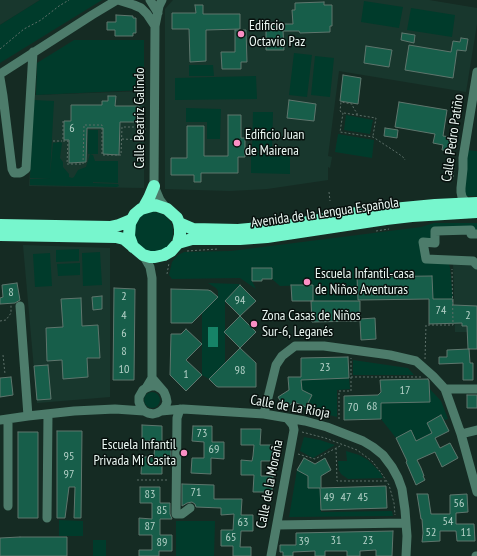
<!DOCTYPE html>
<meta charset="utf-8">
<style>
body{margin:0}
canvas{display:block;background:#152b23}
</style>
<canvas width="477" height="556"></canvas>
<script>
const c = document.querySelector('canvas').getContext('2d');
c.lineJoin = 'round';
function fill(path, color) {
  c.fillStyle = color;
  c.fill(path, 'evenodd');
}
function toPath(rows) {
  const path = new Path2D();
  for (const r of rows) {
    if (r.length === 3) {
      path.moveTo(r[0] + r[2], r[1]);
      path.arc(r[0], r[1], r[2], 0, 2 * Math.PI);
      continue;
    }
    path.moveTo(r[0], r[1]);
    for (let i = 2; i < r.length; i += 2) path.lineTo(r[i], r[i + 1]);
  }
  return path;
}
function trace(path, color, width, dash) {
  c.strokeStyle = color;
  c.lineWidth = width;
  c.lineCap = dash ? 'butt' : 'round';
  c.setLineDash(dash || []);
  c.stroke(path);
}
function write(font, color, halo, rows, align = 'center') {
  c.font = font + ' "PT Sans Narrow",sans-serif';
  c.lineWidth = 3;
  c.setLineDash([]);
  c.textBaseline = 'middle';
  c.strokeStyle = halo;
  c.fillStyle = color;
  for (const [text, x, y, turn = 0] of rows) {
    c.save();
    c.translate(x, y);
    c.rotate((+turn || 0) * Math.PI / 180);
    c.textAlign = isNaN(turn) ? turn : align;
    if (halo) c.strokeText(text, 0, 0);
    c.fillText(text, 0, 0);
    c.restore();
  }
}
fill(toPath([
 [0,0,40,0,0,25],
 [173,0,429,0,477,8,477,24,466,92,339,71,328,156,332,157,330,168,328,167,328,180,267,189,230,191,165,189,165,9],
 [144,91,144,188,29,186,35,95],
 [23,245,110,248,110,397,37,403],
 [453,262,477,265,477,332,455,332]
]), '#18372d');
fill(toPath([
 [40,0,102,0,0,63,0,25],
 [364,1,403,7,399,28,361,22],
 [411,8,455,15,452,37,407,30],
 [74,40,144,40,144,90,36,95,37,63],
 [294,53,312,55,307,97,289,95],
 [315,56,334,58,330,97,311,95],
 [189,65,213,65,214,76,189,76],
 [256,76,257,99,175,100,175,78],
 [34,100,54,101,50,175,53,143,60,142,62,143,60,158,63,162,63,167,69,174,69,177,72,178,74,177,78,170,86,167,90,154,93,155,95,161,118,161,118,183,93,182,93,183,118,184,119,186,117,187,30,185,30,179,50,179,30,178],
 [186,108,221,109,220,139,207,139,207,122,186,122],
 [253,112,273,112,272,151,252,151],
 [346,115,373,120,370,134,344,130],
 [88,130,98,130,98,154,88,154],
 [338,134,374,140,372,158,335,152],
 [467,150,477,151,477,196,465,196,463,188],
 [251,153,290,153,290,174,251,173],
 [153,232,20],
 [434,223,477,223,477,234,435,231,435,243,423,242,426,259,448,260,450,268,453,299,433,299,357,278,358,301,313,301,312,285,280,286,272,279,272,268,252,268,252,281,256,289,240,278,172,279,169,275,172,262,178,255,184,252,231,251,421,227],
 [79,249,79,261,56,262,56,250],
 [100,252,102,285,83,286,82,253],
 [50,253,52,286,35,287,33,254],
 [80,263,80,275,58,276,57,264],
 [208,283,239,284,240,285,225,301,225,363,209,379,202,375,202,313,218,297,218,291,216,288],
 [353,360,408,368,414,375,353,375],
 [349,378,350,389,337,390,337,417,302,408,303,406,306,407,312,396,307,392,300,391,299,385,302,384,301,380],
 [429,388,441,401,448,419,444,420,441,415,427,423,434,432,426,436,427,439,423,441,421,438,414,442,412,437,414,436,411,430,406,433,403,437,402,435,396,438,381,419,381,412,375,412,375,403],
 [152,400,8],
 [304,437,320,440,335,445,313,458,300,451],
 [346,451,359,455,368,460,380,472,383,478,348,479,341,474,339,470,338,461,347,461],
 [297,470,303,473,310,475,308,482,308,488,320,488,321,512,392,511,393,516,289,517],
 [59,520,83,521,83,536,59,536],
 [176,521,215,521,214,556,176,556],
 [93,540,106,540,106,556,93,556]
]), '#003b2b');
fill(toPath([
 [208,327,218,327,218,347,208,347]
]), '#168367');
const building = toPath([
 [324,2,324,5,332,5,332,26,330,26,330,32,300,33,299,31,283,31,284,50,266,50,266,24,293,24,292,10,295,10,295,3,324,2],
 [195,5,203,5,203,14,240,14,240,29,206,30,206,61,190,62,189,29,172,29,172,13,196,13,195,5],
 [116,15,133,16,133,18,136,18,136,33,133,33,133,36,115,36,115,30,107,30,107,22,116,22,116,15],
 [235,30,246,30,247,62,241,62,241,69,222,69,221,52,235,52,235,30],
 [402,33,415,35,414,43,401,40,402,33],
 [461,38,468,39,466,51,457,50,453,78,405,70,409,45,451,52,453,41,460,42,461,38],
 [366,46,392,50,389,67,364,63,366,46],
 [343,75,361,78,358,104,340,101,343,75],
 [108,96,116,96,115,106,139,106,139,122,120,122,119,155,103,154,103,128,87,128,86,162,69,163,69,140,64,140,64,121,71,121,71,105,102,105,102,101,108,101,108,96],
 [289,100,316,104,314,121,287,118,289,100],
 [399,102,447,110,443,136,451,137,449,151,442,150,443,145,433,143,435,134,395,127,399,102],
 [228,115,241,115,241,138,245,138,245,157,238,157,238,173,201,173,201,182,194,182,194,175,171,175,171,158,187,158,187,126,204,126,204,156,228,156,228,115],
 [385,128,398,130,397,138,384,136,385,128],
 [252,268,272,268,272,279,262,279,262,281,252,281,252,268],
 [432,276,433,299,453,299,453,305,477,306,477,349,468,349,467,326,462,326,462,323,429,324,429,299,358,300,357,277,432,276],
 [17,283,20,300,15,303,0,304,0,298,3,297,2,285,17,283],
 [240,285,256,301,240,316,225,301,240,285],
 [291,285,313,285,313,301,292,301,291,285],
 [114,288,135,289,134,380,113,380,114,288],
 [171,289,208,290,211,291,218,297,192,323,171,323,171,289],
 [102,296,102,309,93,310,92,297,102,296],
 [81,298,82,326,98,325,100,358,87,358,88,377,63,379,62,360,47,361,46,328,63,327,61,299,81,298],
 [311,301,360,301,360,319,375,318,376,339,361,340,360,321,312,322,311,301],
 [240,316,256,332,240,348,224,332,240,316],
 [186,329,202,344,186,360,202,375,186,391,170,375,171,334,181,334,186,329],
 [240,348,256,363,256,387,218,387,216,386,209,379,240,348],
 [469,349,470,363,473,363,473,380,463,380,463,363,439,364,439,357,447,357,447,350,469,349],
 [348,357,349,378,301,380,302,390,312,395,306,407,294,402,285,408,278,397,289,390,288,377,301,377,301,358,348,357],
 [48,365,51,399,37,400,34,366,48,365],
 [11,377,13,395,0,397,0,378,11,377],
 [428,379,429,381,430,402,381,403,381,419,344,420,344,396,378,395,381,392,380,380,428,379],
 [467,395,477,395,477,408,467,408,467,395],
 [441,415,449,431,435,438,440,448,450,443,458,458,442,467,435,452,417,460,421,468,424,476,423,476,425,480,416,485,406,462,407,461,396,438,411,430,416,441,432,433,427,423,441,415],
 [142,425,162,426,162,441,171,442,171,457,165,457,162,460,162,474,141,474,142,457,154,457,155,441,142,441,142,425],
 [193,426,212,426,212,442,224,442,224,459,211,458,211,474,191,473,192,458,204,458,204,442,192,441,193,426],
 [241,429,261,429,260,445,273,445,272,461,261,461,261,476,273,476,272,492,253,492,254,475,241,475,241,460,252,461,253,456,254,445,241,445,241,429],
 [57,431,82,431,81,518,74,518,75,487,69,487,65,518,57,518,57,431],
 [18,432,38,432,38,518,18,518,18,432],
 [304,458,315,464,325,458,331,470,321,476,321,488,386,486,387,508,321,510,320,488,308,488,308,476,297,470,304,458],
 [182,484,214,485,214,499,242,499,241,515,253,515,253,531,241,531,240,547,251,547,251,556,233,556,233,546,221,546,221,530,233,530,234,514,221,515,221,508,196,507,195,504,192,502,187,503,182,506,182,484],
 [140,487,160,487,160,503,170,503,170,514,172,519,160,519,160,535,172,535,172,551,159,551,159,556,139,556,139,550,152,550,152,535,139,535,139,518,152,519,152,503,140,503,140,487],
 [417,494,428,494,431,514,450,514,450,495,467,494,468,512,456,513,456,524,474,524,475,541,457,541,456,531,440,531,440,541,422,542,423,533,422,519,421,519,417,494],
 [393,531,392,556,376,556,376,550,360,551,360,556,347,556,347,551,325,551,325,556,315,556,315,551,293,552,293,556,283,556,283,552,280,552,280,545,296,545,296,533,393,531],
 [20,537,67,537,67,556,0,556,0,538,20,537]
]);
fill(building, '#175e4a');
trace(building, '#5e766d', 1);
trace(toPath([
 [0,49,24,29,41,20,59,6,69,0],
 [344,113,376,118,373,136],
 [357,115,357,113,354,109,352,104,341,102,340,111,343,113,340,132,373,137,399,154,404,158,405,160],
 [63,121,63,141,68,141,67,164,83,164,84,125,102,125,102,155,121,155,122,127,137,127,142,129,146,129],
 [122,139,143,140,143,129],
 [143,140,143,144],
 [53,141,62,141],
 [453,177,454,168],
 [329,192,330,201],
 [376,231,389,229],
 [187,251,218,249],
 [167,274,169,263],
 [0,321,6,320,11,313,11,304],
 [3,355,5,374],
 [425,359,426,325,453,325,452,269],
 [351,377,421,377],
 [339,419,339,391,351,391,351,358],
 [302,432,325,438,357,450,372,461,382,474,389,485,394,503,395,515],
 [336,448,337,481,386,481],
 [298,454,315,459,342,445],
 [137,480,168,480]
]), '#5c6f68', 1, [2, 2]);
trace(toPath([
 [118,0,134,5,141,8,147,14,155,26],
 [150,0,158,13],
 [162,0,159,6,155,26,154,186,160,200,166,208],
 [0,74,92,15,117,0],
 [0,78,3,96,12,169,14,173,20,173,22,172,26,169,33,52],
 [469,203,465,201,462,197,461,192,461,188,463,169,463,158,477,72],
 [477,234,471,234,471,230,435,231,435,243,423,242,426,259,473,261,477,265],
 [143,255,150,267,152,278,152,378,146,388],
 [20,306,28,416],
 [152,378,164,392,166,397,167,402,165,407,161,411,157,413,153,414,148,413,144,411,141,407,139,402,139,397,143,390,146,388,151,386,156,386,161,389],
 [445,389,477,389],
 [180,409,177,418,176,514,182,514,190,508],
 [161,411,183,409,264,414,305,421,327,427,363,441,373,447,383,455,392,467,398,478,402,489,405,510,407,536,406,556],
 [264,414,276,365,282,356,295,346,324,346,390,355,416,361,433,376,445,389,461,434,477,492],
 [0,420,28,416,74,411,115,409,144,411],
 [461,434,477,430],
 [8,506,8,419],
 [47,518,48,414],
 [277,525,406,523],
 [271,556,294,430,293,425,288,419],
 [476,556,477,556]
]), '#4d7c6b', 9);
trace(toPath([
 [144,207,149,198,154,186],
 [179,223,193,229,238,230,292,225,357,213,382,210,435,205,477,203],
 [0,225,110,227,119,225,131,220],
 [0,235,116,237,124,239,143,255,150,257,155,257,164,255,171,251,178,243,180,235,180,229,179,223,177,218,167,209,155,205,141,209,135,214,130,223,129,236,133,247],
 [178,243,192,239,240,239,267,237,386,219,412,216,477,212]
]), '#77f6cd', 12);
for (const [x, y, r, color] of [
 [241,34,4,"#fb8fc5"],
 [237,143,4,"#fb8fc5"],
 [307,282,4,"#fb8fc5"],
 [254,324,4,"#fb8fc5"],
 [184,453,4,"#fb8fc5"]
]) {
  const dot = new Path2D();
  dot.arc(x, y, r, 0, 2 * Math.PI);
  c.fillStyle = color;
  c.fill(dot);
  trace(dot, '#08110e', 1.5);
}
write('12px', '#b6d2c9', null, [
 ["6",72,129],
 ["8",11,293],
 ["2",124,297],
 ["94",240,301],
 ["74",441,311],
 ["4",124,316],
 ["2",468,316],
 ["6",124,334],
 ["8",124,352],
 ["23",325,368],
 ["10",124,370],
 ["98",240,371],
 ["1",186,375],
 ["17",405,391],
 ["68",372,407],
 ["70",353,408],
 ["73",202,434],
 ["69",214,450],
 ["95",69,457],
 ["97",69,475],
 ["71",196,493],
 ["83",150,495],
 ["49",329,498],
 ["47",346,498],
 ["45",363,498],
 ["56",459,504],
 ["85",162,511],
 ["54",448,522],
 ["63",243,523],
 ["87",150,527],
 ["52",431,533],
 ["11",466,533],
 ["65",231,538],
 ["31",336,541],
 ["23",368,541],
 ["39",304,542],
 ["89",162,543]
]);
write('14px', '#ebf8f3', '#08110e', [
 ["Edificio",249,26],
 ["Octavio Paz",249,42],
 ["Edificio Juan",245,135],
 ["de Mairena",245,151],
 ["Escuela Infantil-casa",315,274],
 ["de Niños Aventuras",315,290],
 ["Zona Casas de Niños",262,316],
 ["Sur-6, Leganés",262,332],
 ["Escuela Infantil",176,445,"right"],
 ["Privada Mi Casita",176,461,"right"]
], 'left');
write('14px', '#ebf8f3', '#08110e', [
 ["Calle Beatriz Galindo",140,118,-90],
 ["Calle Pedro Patiño",453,138,-82],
 ["Avenida de la Lengua Española",325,213,-8],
 ["Calle de La Rioja",290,407,10],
 ["Calle de la Moraña",270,484,-79]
]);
</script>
